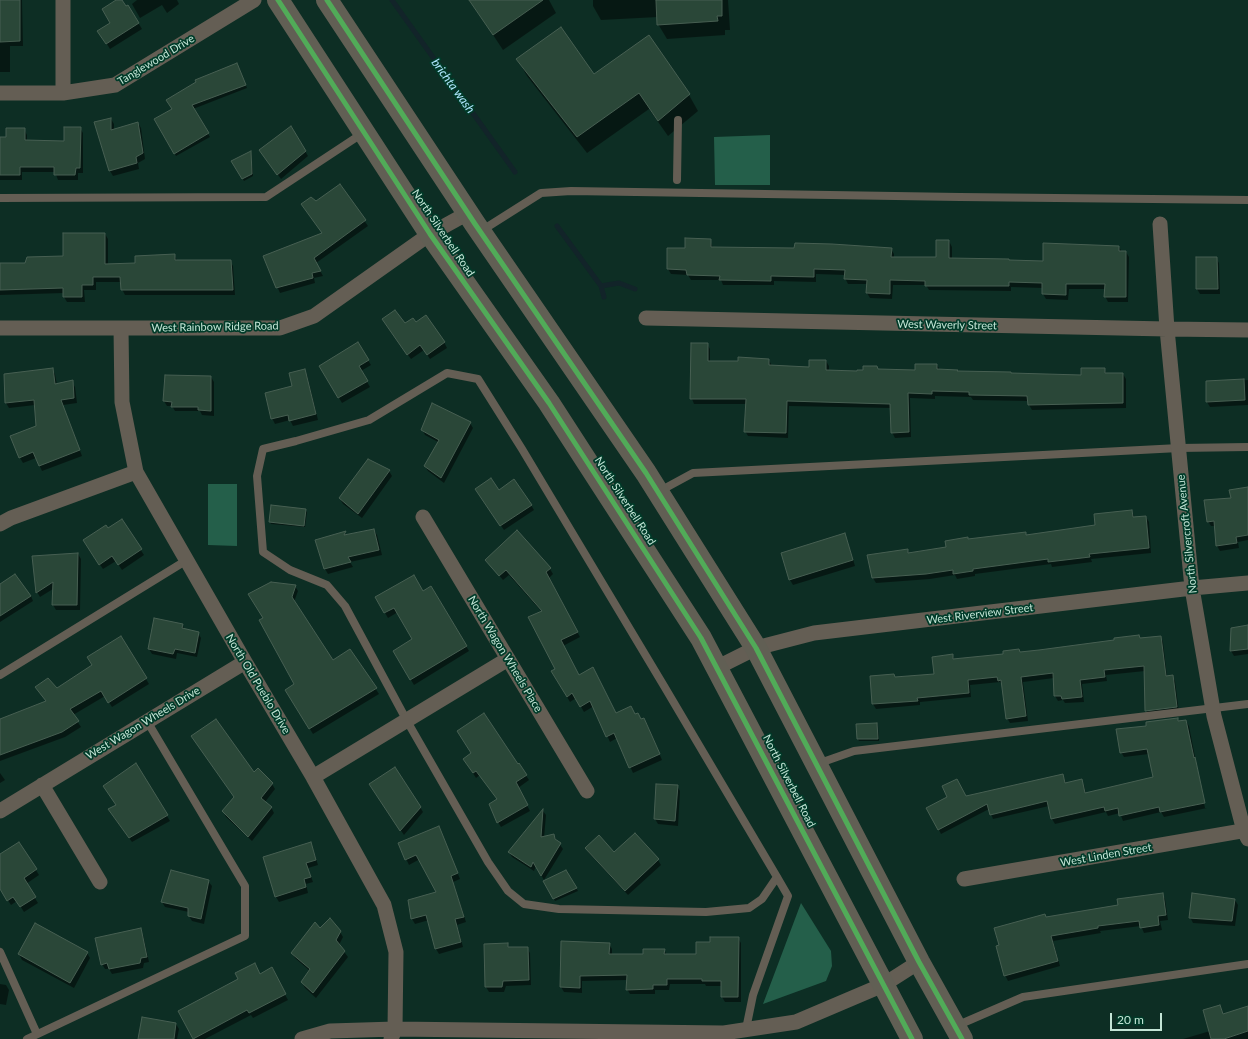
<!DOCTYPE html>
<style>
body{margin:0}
#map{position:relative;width:1248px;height:1039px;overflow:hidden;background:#0d2e24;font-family:Lato,sans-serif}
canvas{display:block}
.scale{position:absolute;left:1110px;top:1013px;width:52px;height:18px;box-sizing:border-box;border:2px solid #c3e5d6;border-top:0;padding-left:5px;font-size:12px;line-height:14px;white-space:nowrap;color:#c3e5d6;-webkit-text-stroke:3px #003b29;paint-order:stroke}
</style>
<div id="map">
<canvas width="1248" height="1039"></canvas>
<div class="scale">20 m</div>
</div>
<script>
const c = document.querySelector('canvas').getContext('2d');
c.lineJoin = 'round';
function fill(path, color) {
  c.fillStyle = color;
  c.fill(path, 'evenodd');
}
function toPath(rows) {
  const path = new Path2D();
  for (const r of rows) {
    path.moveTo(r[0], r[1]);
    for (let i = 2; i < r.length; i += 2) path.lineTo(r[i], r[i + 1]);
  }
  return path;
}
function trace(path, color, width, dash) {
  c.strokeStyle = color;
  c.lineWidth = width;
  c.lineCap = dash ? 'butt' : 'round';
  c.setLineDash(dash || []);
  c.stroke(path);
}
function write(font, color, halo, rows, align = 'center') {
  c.font = font + ' Lato,sans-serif';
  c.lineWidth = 3.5;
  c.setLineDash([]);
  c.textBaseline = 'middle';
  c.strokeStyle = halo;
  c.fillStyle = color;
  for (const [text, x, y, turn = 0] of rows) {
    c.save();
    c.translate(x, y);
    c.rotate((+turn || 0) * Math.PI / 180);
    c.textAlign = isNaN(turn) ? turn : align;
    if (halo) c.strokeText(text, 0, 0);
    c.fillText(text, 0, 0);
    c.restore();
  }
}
fill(toPath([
 [770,135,770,185,715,185,714,137],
 [208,484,237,484,237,546,208,545],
 [801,903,831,951,832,966,826,981,763,1004]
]), '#245f4a');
fill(toPath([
 [0,0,22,0,23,46,10,46,10,72,0,72],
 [118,0,121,0,125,8,128,6,142,29,110,49,99,31,111,23],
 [137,0,177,0,179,4,167,13,162,5,140,18,132,4],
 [470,0,549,0,556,13,503,50],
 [593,0,728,0,730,30,725,30,725,35,667,39,658,24,658,17,601,20,593,6],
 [518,60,689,95,698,111,668,136,649,109,587,153,527,76],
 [238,67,247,88,193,109,210,137,176,156,155,120],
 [111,119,114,124,114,130,138,123,141,128,145,159,138,163,139,169,113,176,110,171,95,123],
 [80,128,83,133,83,173,78,173,78,180,58,180,55,172,22,172,22,180,0,180,0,138,7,138,24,129,27,135,27,141,65,142],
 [291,128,308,156,281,179,264,155],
 [251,152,253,176,244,181,233,162],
 [340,186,368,226,316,263,323,276,314,278,315,283,280,293,264,257,323,234,316,202],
 [105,234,108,239,108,265,137,264,174,255,177,260,230,261,233,266,235,295,125,295,122,289,121,282,96,282,96,290,84,290,85,302,67,302,64,297,64,293,0,295,0,264,26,264,64,257],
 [710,240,713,248,891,249,894,254,894,258,936,258,949,241,952,247,952,259,1044,262,1119,247,1122,252,1126,252,1129,257,1128,302,1108,302,1105,296,1106,289,1069,289,1068,300,1046,299,1043,294,1043,288,1011,287,1011,291,929,290,926,285,893,285,892,299,870,298,867,293,868,284,848,284,845,278,845,275,816,274,816,282,774,281,774,285,723,285,721,280,691,280,688,275,671,274,668,269,686,249],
 [1216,258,1219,263,1220,294,1200,294,1197,289],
 [416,324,444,342,447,348,430,359,424,350,411,359,386,325],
 [358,344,371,365,361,371,370,387,342,403,320,366],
 [707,344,710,349,710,362,769,360,772,366,810,368,826,361,829,366,829,372,858,372,879,370,916,371,937,365,940,370,957,371,958,372,1082,376,1104,369,1107,374,1123,374,1126,379,1126,408,1032,410,1029,405,1029,401,973,400,971,397,935,396,935,399,910,398,911,437,895,438,892,432,891,408,789,406,788,438,748,436,745,431,746,404,694,404,692,399],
 [52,369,55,374,57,385,72,382,75,387,77,403,63,405,82,456,42,471,36,458,23,463,20,458,37,427,35,405,9,408,6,403,5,375],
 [304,370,307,375,318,420,293,426,290,420,275,424,272,418],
 [166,376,211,377,214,382,214,416,202,415,200,411,175,411,172,406,167,406,164,401],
 [1248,380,1248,405,1210,407,1207,402,1207,382],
 [470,423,473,428,444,483,428,471,425,466,438,442,425,435,422,429],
 [389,471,392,476,362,518,343,504,340,499],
 [1248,488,1248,540,1238,542,1239,548,1220,551,1217,546,1215,526,1211,526,1208,521,1232,499],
 [498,491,531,505,534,510,504,530,479,494],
 [305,510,307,512,305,527,271,524,270,522],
 [1132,511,1135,518,1146,517,1149,522,1151,553,1091,559,1092,562,1052,567,1051,564,975,574,975,576,957,579,955,575,930,579,876,583,873,578,868,555,908,550,909,553,947,548,969,540,1025,533,1027,536,1096,526],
 [121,520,144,555,122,570,116,561,103,569,87,546],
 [374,530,377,535,382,555,350,562,353,567,328,574,325,569,316,540,345,533,347,535],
 [517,532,550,569,553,574,549,578,580,637,563,646,578,677,616,714,635,716,647,724,662,760,633,773,617,738,610,742,594,706,584,712,576,698,570,702,552,672,557,670,542,612,509,575,503,580,486,560],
 [844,534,847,539,855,566,793,585,790,580,782,554],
 [78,554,81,559,80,610,56,610,53,605,53,589,40,597,37,592,33,557],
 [0,585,31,596,33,601,0,622],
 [295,586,298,591,294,602,333,661,350,650,379,694,313,734,286,691,296,685,264,618],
 [423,592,449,617,469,651,414,685,394,652,413,640,398,612,388,618,376,597],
 [182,624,185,630,198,633,201,638,197,657,177,653,176,659,152,654,149,649],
 [1248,626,1248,654,1234,656,1231,651],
 [1139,636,1141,639,1161,637,1163,642,1167,677,1172,676,1175,681,1179,712,1149,715,1146,710,1145,671,1106,675,1107,681,1082,684,1084,702,1065,703,1063,700,1058,701,1055,696,1054,678,1023,682,1028,721,1010,723,1007,718,1003,685,1000,682,970,685,971,697,920,702,920,705,876,709,873,704,871,677,895,678,935,675,952,655,955,660,1004,655,1019,650,1021,653,1115,641],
 [121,637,149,684,112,707,105,696,73,715,81,727,65,737,0,761,0,720,47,702,40,693,56,689,93,665],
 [1178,719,1179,722,1186,721,1189,726,1205,808,1207,808,1197,763,1207,808,1164,817,1161,812,1123,821,1120,813,1108,816,1106,812,1055,824,1052,819,1049,806,993,819,989,809,941,834,928,808,966,797,1063,775,1066,783,1081,780,1084,785,1086,794,1154,778,1149,754,1124,757,1121,752,1147,727],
 [877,724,878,726,879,741,859,741,858,739,857,725],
 [467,764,519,765,529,780,518,788,530,811,501,827,498,822,498,800,480,775,476,778],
 [136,765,170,821,132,842,112,815],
 [0,773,5,780,0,783],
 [254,774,272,784,275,789,265,802,271,807,274,813,252,841,226,817,223,811],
 [677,786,680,791,678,826,658,824,655,819],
 [373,789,420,807,423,812,404,835],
 [543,811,546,815,544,838,553,835,563,849,544,880,536,866,534,871,512,857,509,852],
 [441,832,460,879,453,882,466,922,457,925,463,947,439,954,436,949,429,920,415,924,412,919,409,901,438,893,420,859,409,865,399,844],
 [635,834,658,860,661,865,628,895,589,853,586,848,614,853],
 [19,843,39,875,26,884,38,903,24,912,17,901,11,905,0,888,0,856],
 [310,844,313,849,318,865,308,868,313,882,306,884,308,893,279,902,276,897],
 [566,872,578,891,555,901,544,881],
 [208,881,212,886,204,924,192,921,189,916,189,912,165,907,162,902],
 [1162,894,1165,899,1168,920,1160,921,1162,930,1144,933,1141,926,1100,931,1101,933,1053,941,1060,966,1008,981,1005,975,1046,918,1119,906],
 [1235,900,1238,905,1235,926,1193,923,1190,917],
 [320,929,340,932,343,937,339,945,348,957,316,998,305,988,302,982,310,971,295,958,292,953],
 [140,930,143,935,149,962,144,963,143,968,112,974,109,969,105,969,102,964],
 [738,938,741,943,741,1002,725,1002,722,997,722,986,706,986,705,984,670,984,669,990,655,990,655,994,630,994,627,989,627,980,582,981,582,993,564,992,561,987,562,942,609,944,612,949,612,955,644,955,664,950,667,955,697,955],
 [507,944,510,948,527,948,530,953,531,985,506,986,504,992,489,992,486,987],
 [87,953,90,958,74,988,22,960,19,954],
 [273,973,288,1000,253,1018,251,1015,205,1039,195,1039,180,1011,260,975],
 [0,984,6,985,9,990,6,1005,0,1004],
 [1220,1006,1224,1015,1248,1007,1248,1039,1183,1039,1210,1031],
 [176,1024,179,1029,177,1039,139,1039]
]), '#0007');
trace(toPath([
 [392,0,515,172],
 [557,226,601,286,604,297],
 [601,286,619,283,635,289]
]), '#122429', 5);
const building = toPath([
 [0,0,20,0,20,41,0,42,0,0],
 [116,0,122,0,126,6,128,5,139,23,106,44,97,31,110,23,102,9,116,0],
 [469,0,543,0,493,35,469,0],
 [656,0,722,0,722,16,717,16,718,21,657,25,656,0],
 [561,27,594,74,649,35,690,94,658,121,639,93,577,137,516,59,561,27],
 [237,63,246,85,192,105,209,133,174,154,154,119,172,109,166,100,196,82,195,80,237,63],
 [111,118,111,130,138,122,143,153,136,157,137,163,109,171,94,122,111,118],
 [291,126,306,151,277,175,259,150,291,126],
 [64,127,81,127,80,168,76,168,75,175,54,175,54,167,20,167,20,175,0,175,0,137,6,137,6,128,25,128,25,140,64,141,64,127],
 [251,151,252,174,242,179,231,161,251,151],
 [340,184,366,220,314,258,321,271,312,273,313,278,276,288,263,256,322,233,301,204,311,197,316,201,340,184],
 [63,233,105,233,105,264,135,263,135,256,175,254,175,260,231,260,233,290,121,290,120,277,93,277,93,285,82,285,82,297,63,297,63,288,0,290,0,263,25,263,27,257,63,256,63,233],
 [685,238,711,239,711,247,794,248,795,243,832,244,892,248,891,257,936,257,936,240,949,240,949,258,1009,259,1009,260,1043,261,1043,243,1119,246,1119,251,1126,251,1126,297,1104,297,1105,284,1066,284,1066,295,1042,294,1042,283,1009,282,1009,286,925,286,925,281,890,280,890,294,866,293,867,280,844,279,845,270,814,269,814,277,771,276,771,281,719,280,720,276,687,275,686,270,667,269,667,248,685,248,685,238],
 [1196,257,1217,257,1218,289,1196,289,1196,257],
 [395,310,405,323,413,318,416,322,426,315,445,342,427,355,420,345,407,355,382,319,395,310],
 [358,342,369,360,359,366,368,381,338,398,319,366,358,342],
 [691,343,708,343,708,361,738,361,738,357,769,359,769,365,809,367,809,360,826,360,826,370,857,371,857,370,863,370,863,366,877,366,878,369,915,370,915,364,937,364,937,369,958,370,957,371,1011,372,1011,373,1081,375,1081,368,1105,368,1105,373,1123,373,1123,403,1028,405,1027,396,969,395,969,392,932,391,932,394,908,393,909,432,891,433,890,404,787,401,786,433,744,432,746,399,690,399,691,343],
 [53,368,55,384,73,380,74,398,61,400,80,450,39,466,33,452,19,458,10,436,36,426,34,400,5,403,4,374,53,368],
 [305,369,316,414,289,421,288,415,271,419,265,393,292,386,289,373,305,369],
 [165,375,211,376,211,411,198,410,198,407,171,407,172,402,163,401,165,375],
 [1244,379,1245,400,1206,402,1206,381,1244,379],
 [432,403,471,422,441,478,424,466,439,440,421,430,432,403],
 [368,459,390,470,358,514,339,498,368,459],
 [491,478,499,490,514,479,532,505,500,526,475,489,491,478],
 [1248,487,1248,535,1236,537,1237,543,1216,546,1214,521,1207,522,1204,500,1231,498,1229,490,1248,487],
 [271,505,306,509,304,526,269,522,271,505],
 [1132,510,1133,517,1146,516,1149,548,1089,554,1090,557,1048,562,1048,559,973,569,973,571,953,574,953,570,926,574,872,578,867,555,908,549,908,553,946,547,945,541,968,537,968,539,1026,532,1026,535,1095,525,1094,514,1132,510],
 [122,519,142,549,118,565,112,556,99,565,83,540,106,525,108,528,122,519],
 [374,529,379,550,348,557,351,562,324,569,315,540,346,531,344,535,374,529],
 [517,530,551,568,546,572,578,632,561,640,579,675,593,667,616,713,631,706,635,714,638,713,641,719,644,718,660,754,629,768,614,733,606,737,590,701,580,707,572,693,567,697,551,671,555,669,528,617,542,611,506,570,499,576,485,560,517,530],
 [845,533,853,560,789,580,781,553,845,533],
 [78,553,77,605,52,605,53,582,36,593,32,556,78,553],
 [15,574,31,596,0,616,0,584,15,574],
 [414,575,423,591,431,586,467,646,410,680,393,651,412,639,394,608,384,613,375,597,414,575],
 [271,582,296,585,292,597,333,660,350,649,377,688,309,729,285,690,294,684,259,620,263,618,248,594,271,582],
 [154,618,183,624,182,628,199,632,195,653,175,649,173,654,148,649,154,618],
 [1248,625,1248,649,1230,651,1231,628,1248,625],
 [1139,635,1140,638,1161,636,1166,676,1173,675,1177,707,1145,711,1144,666,1104,670,1105,677,1080,680,1082,697,1062,699,1061,696,1054,696,1053,673,1021,677,1026,716,1006,719,1001,680,998,681,997,677,968,680,969,693,917,698,918,701,872,704,870,676,894,674,895,677,934,674,932,657,953,654,953,659,1003,654,1003,651,1019,649,1020,652,1039,650,1114,640,1114,638,1139,635],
 [121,636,147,678,108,703,101,691,70,709,79,721,62,732,0,755,0,719,46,701,35,687,48,678,57,688,92,665,87,657,121,636],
 [484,713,518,764,519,763,527,775,516,782,528,805,497,823,489,804,497,799,476,771,473,773,463,759,471,753,457,731,484,713],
 [1178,718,1178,721,1186,720,1194,758,1195,757,1205,803,1160,812,1159,807,1119,816,1118,808,1105,811,1104,807,1051,819,1047,801,990,815,987,804,938,830,926,808,947,797,942,786,957,779,966,796,1063,774,1065,783,1082,779,1085,793,1153,777,1147,749,1120,753,1116,729,1146,726,1146,722,1178,718],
 [216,719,254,772,258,768,273,783,261,798,272,807,248,837,222,811,234,797,191,736,216,719],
 [877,723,878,739,857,739,856,724,877,723],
 [136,763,168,815,129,838,108,809,116,805,103,786,136,763],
 [395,767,421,807,400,831,369,784,395,767],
 [656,784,678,785,675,821,654,819,656,784],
 [543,809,541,837,554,834,555,839,561,843,541,876,533,862,531,867,508,852,543,809],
 [439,826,458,873,451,876,464,917,455,919,461,942,435,949,426,915,411,919,408,900,436,892,416,855,405,860,398,843,439,826],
 [635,833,659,859,625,891,585,848,599,835,614,852,635,833],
 [19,842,37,869,24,878,36,897,20,907,13,897,7,901,0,889,0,854,19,842],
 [311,842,316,860,306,863,311,877,304,879,306,887,275,897,263,857,311,842],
 [171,870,209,880,201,919,188,916,188,908,161,902,171,870],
 [566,870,577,888,553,899,543,881,566,870],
 [1163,893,1166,915,1158,916,1159,925,1140,928,1139,921,1098,926,1098,928,1051,936,1058,961,1004,976,996,946,999,945,994,928,1045,914,1046,917,1118,905,1117,899,1163,893],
 [1192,893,1235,899,1232,921,1189,918,1192,893],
 [330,918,341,931,336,940,345,951,313,993,301,982,310,969,291,953,315,922,320,928,330,918],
 [35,923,88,952,70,983,18,954,35,923],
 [141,928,147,957,141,958,140,963,109,969,107,963,101,965,95,938,141,928],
 [710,937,739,937,738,997,721,997,721,981,702,981,702,979,667,979,667,985,653,985,653,989,626,990,627,975,580,976,580,988,560,987,561,941,610,943,609,954,643,954,643,949,665,949,664,954,696,954,696,942,710,942,710,937],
 [508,943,508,947,528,947,529,980,503,981,502,987,485,987,484,944,508,943],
 [255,963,260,974,272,967,286,994,249,1013,247,1010,193,1039,178,1011,238,979,235,973,255,963],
 [1220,1005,1223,1014,1248,1006,1248,1031,1224,1039,1211,1039,1203,1010,1220,1005],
 [142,1017,176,1023,174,1039,138,1039,142,1017]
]);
fill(building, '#2a4738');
trace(building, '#475f52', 1);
trace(toPath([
 [677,180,678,120],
 [0,198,266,197,363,133],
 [481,231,541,193,571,191,960,197,1248,200],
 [658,492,693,473,1179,448,1248,447],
 [0,675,187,560],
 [817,764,854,751,1248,704],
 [0,952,37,1034],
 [956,1026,1023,997,1248,964],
 [746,1029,753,995,788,896,777,877,664,686,522,449,478,379,447,373,369,420,296,441,263,449,257,476,263,552,290,570,327,585,345,606,407,721,488,862,508,891,524,904,559,909,706,912,749,908,762,899,777,877],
 [27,1039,245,936,245,886,147,721]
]), '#645e54', 8);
trace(toPath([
 [63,0,63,93],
 [0,93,63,93,115,85,254,0],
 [1160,224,1167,329,1192,588,1214,716,1244,831,1248,839],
 [646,318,1167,329,1248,330],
 [0,328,280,328,314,316,430,234,468,213],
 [121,328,122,402,136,472,245,662,313,777,384,905,396,952,395,1029,391,1039],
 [423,517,587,791],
 [0,524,11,518,136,472],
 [718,667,756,648,814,633,1192,588,1248,583],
 [313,777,508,659],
 [42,785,100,882],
 [0,811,245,662],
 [964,879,1248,830],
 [302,1039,330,1031,395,1029,724,1033,796,1022,883,985,919,962]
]), '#645e54', 15);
trace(toPath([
 [278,0,430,234,549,403,701,638,912,1039],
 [327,0,475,224,646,473,756,648,919,962,962,1039]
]), '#615f54', 22);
trace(toPath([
 [278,0,430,234,549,403,701,638,912,1039],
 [327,0,475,224,646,473,756,648,919,962,962,1039]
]), '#51ab58', 5);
write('11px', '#c3e5d6', '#003b29', [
 ["Tanglewood Drive",156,60,-31],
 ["North Silverbell Road",443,233,56],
 ["West Waverly Street",947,325,1],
 ["West Rainbow Ridge Road",215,327,-1],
 ["North Silverbell Road",625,501,57],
 ["North Silvercroft Avenue",1187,534,-96],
 ["West Riverview Street",980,614,-7],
 ["North Wagon Wheels Place",505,654,59],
 ["North Old Pueblo Drive",258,684,59],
 ["West Wagon Wheels Drive",143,723,-31],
 ["North Silverbell Road",789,781,63],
 ["West Linden Street",1106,855,-10]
]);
write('italic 12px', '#b0e7fe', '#003b29', [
 ["brichta wash",453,86,54]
]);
</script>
